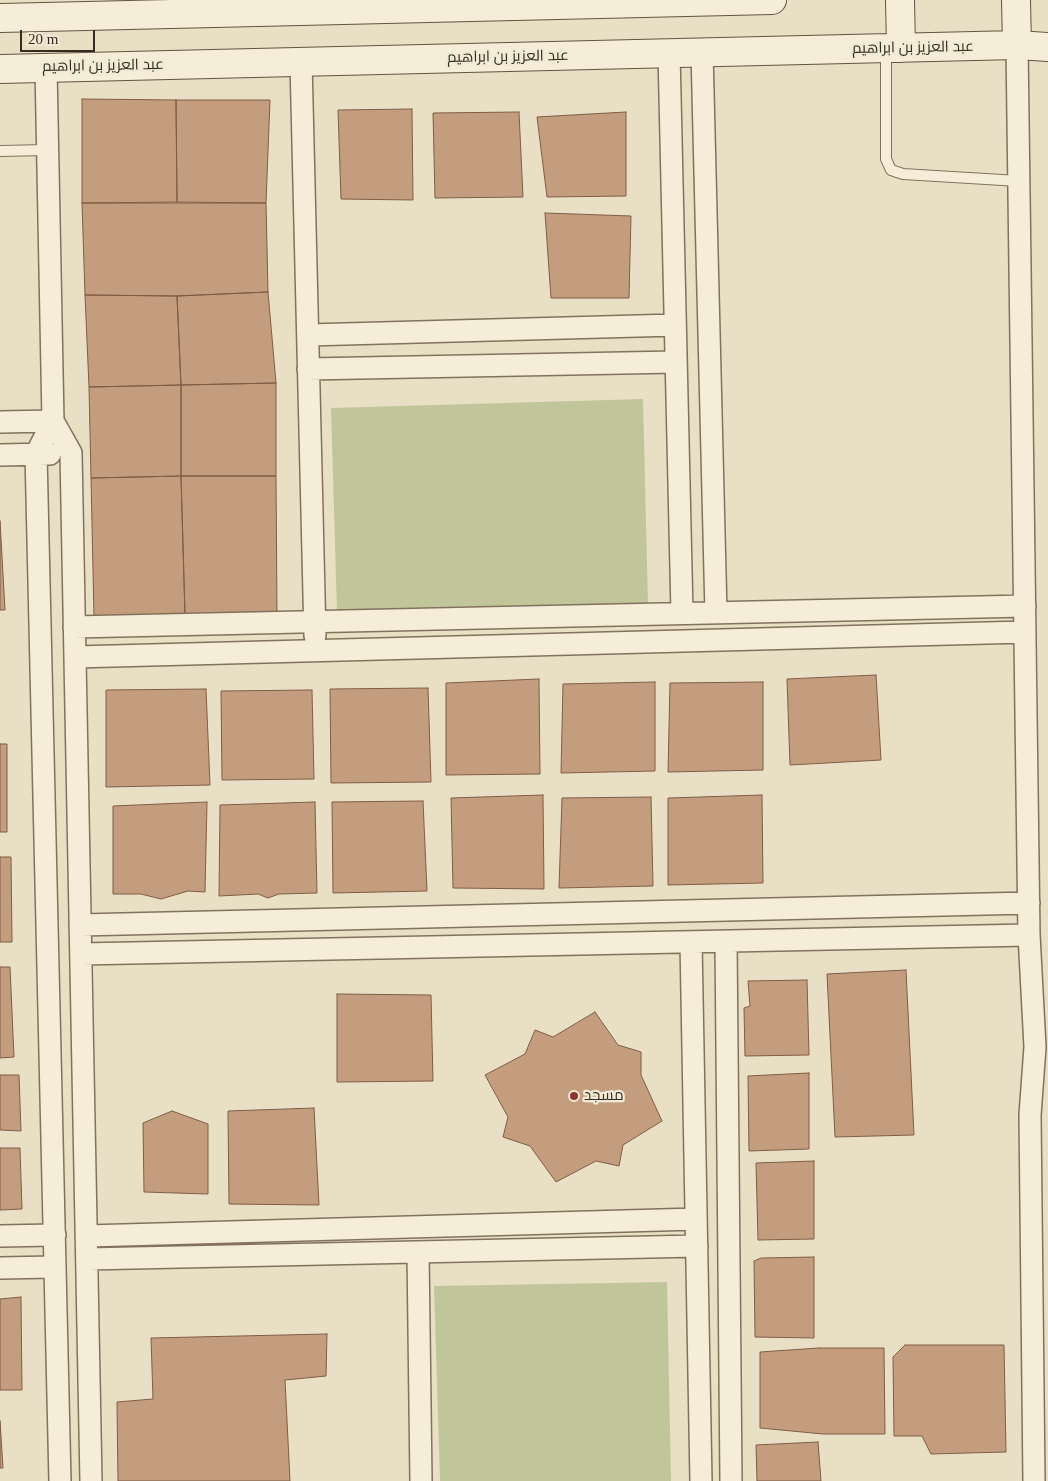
<!DOCTYPE html>
<meta charset="utf-8">
<style>
body{margin:0}
#map{position:relative;width:1048px;height:1481px;overflow:hidden;background:#e9dfc5;font-family:"Times New Roman",serif}
canvas{display:block}
.scale{position:absolute;left:20px;top:30px;width:75px;height:22px;box-sizing:border-box;border:2px solid #342a1f;border-top:0;padding-left:6px;font-size:15px;line-height:18px;white-space:nowrap;color:#342a1f;-webkit-text-stroke:4px #f2ead4;paint-order:stroke}
</style>
<div id="map">
<canvas width="1048" height="1481"></canvas>
<div class="scale">20 m</div>
</div>
<script>
const c = document.querySelector('canvas').getContext('2d');
c.lineJoin = 'round';
function fill(path, color) {
  c.fillStyle = color;
  c.fill(path, 'evenodd');
}
function toPath(rows) {
  const path = new Path2D();
  for (const r of rows) {
    path.moveTo(r[0], r[1]);
    for (let i = 2; i < r.length; i += 2) path.lineTo(r[i], r[i + 1]);
  }
  return path;
}
function trace(path, color, width, dash) {
  c.strokeStyle = color;
  c.lineWidth = width;
  c.lineCap = dash ? 'butt' : 'round';
  c.setLineDash(dash || []);
  c.stroke(path);
}
function write(font, color, halo, rows, align = 'center') {
  c.font = font + ' "Times New Roman",Cairo,serif';
  c.lineWidth = 4.5;
  c.setLineDash([]);
  c.textBaseline = 'middle';
  c.strokeStyle = halo;
  c.fillStyle = color;
  for (const [text, x, y, turn = 0] of rows) {
    c.save();
    c.translate(x, y);
    c.rotate((+turn || 0) * Math.PI / 180);
    c.textAlign = isNaN(turn) ? turn : align;
    if (halo) c.strokeText(text, 0, 0);
    c.fillText(text, 0, 0);
    c.restore();
  }
}
fill(toPath([
 [643,399,648,604,337,612,331,408],
 [667,1282,671,1481,440,1481,434,1286]
]), '#c0c69a');
const building = toPath([
 [82,99,176,100,177,202,82,203,82,99],
 [176,100,270,100,266,203,177,202,176,100],
 [412,109,413,200,341,199,338,110,412,109],
 [519,112,523,197,435,198,433,113,519,112],
 [626,112,626,196,547,197,537,117,626,112],
 [82,203,266,203,268,292,177,296,85,295,82,203],
 [545,213,631,216,629,298,551,298,545,213],
 [268,292,276,383,181,385,177,296,268,292],
 [85,295,177,296,181,385,89,387,85,295],
 [276,383,276,476,181,476,181,385,276,383],
 [181,385,181,476,91,478,89,387,181,385],
 [181,476,185,615,94,617,91,478,181,476],
 [181,476,276,476,277,615,185,615,181,476],
 [0,521,5,610,0,610,0,521],
 [876,675,881,760,790,765,787,679,876,675],
 [539,679,540,774,446,775,446,683,539,679],
 [655,682,655,771,561,773,563,684,655,682],
 [763,682,763,770,668,772,670,683,763,682],
 [428,688,431,782,331,783,330,689,428,688],
 [206,689,210,785,106,787,106,690,206,689],
 [312,690,314,779,222,780,221,691,312,690],
 [0,744,7,744,7,832,0,832,0,744],
 [543,795,544,889,453,888,451,798,543,795],
 [762,795,763,883,668,885,668,798,762,795],
 [651,797,653,886,559,888,562,798,651,797],
 [423,801,427,891,333,893,332,802,423,801],
 [207,802,205,892,188,891,161,899,141,894,113,894,113,806,207,802],
 [315,802,317,893,279,894,268,898,258,894,219,896,220,805,315,802],
 [0,857,11,857,12,942,0,942,0,857],
 [0,967,10,967,14,1057,0,1058,0,967],
 [906,970,914,1135,835,1137,827,974,906,970],
 [807,980,809,1055,745,1056,744,1008,750,1006,748,981,807,980],
 [337,994,431,995,433,1081,337,1082,337,994],
 [595,1012,618,1045,641,1052,641,1075,662,1121,623,1145,619,1166,596,1161,556,1182,530,1146,503,1137,508,1117,485,1075,525,1054,535,1030,553,1037,595,1012],
 [809,1073,809,1149,749,1151,748,1076,809,1073],
 [0,1075,19,1075,21,1131,0,1130,0,1075],
 [314,1108,319,1205,229,1204,228,1111,314,1108],
 [172,1111,208,1124,208,1194,144,1192,143,1123,172,1111],
 [0,1148,20,1148,22,1209,0,1210,0,1148],
 [814,1161,814,1239,758,1240,756,1163,814,1161],
 [814,1257,814,1338,755,1337,754,1261,761,1258,814,1257],
 [21,1297,22,1390,0,1390,0,1299,21,1297],
 [327,1334,326,1376,285,1380,290,1481,118,1481,117,1402,153,1399,151,1338,327,1334],
 [905,1345,1004,1345,1006,1452,931,1454,922,1436,894,1436,893,1357,905,1345],
 [819,1348,884,1348,885,1434,823,1434,760,1428,760,1352,819,1348],
 [0,1421,3,1468,0,1468,0,1421],
 [818,1442,821,1481,757,1481,756,1445,818,1442]
]);
fill(building, '#c49d7f');
trace(building, '#7f5d45', 1);
const lane = toPath([
 [886,49,886,159,891,170,903,174,1019,181],
 [0,151,48,150]
]);
const street = toPath([
 [1017,45,1029,935,1035,1047,1030,1115,1034,1481],
 [702,52,716,613],
 [669,53,682,613],
 [301,62,315,636],
 [46,68,53,421,71,453,91,1481],
 [308,335,675,325],
 [308,369,676,362],
 [53,421,36,454,60,1481],
 [0,422,53,421],
 [0,455,50,454],
 [74,627,1025,606],
 [75,657,1025,632],
 [80,925,1029,903],
 [726,941,731,1481],
 [691,942,701,1481],
 [81,954,1029,935],
 [0,1236,55,1235],
 [87,1236,696,1219],
 [418,1252,421,1481],
 [87,1259,697,1246],
 [0,1268,55,1267]
]);
const secondary = toPath([
 [900,0,901,48],
 [1016,0,1017,45,1048,47],
 [0,18,772,0],
 [0,69,1017,45]
]);
trace(lane, '#82725d', 12);
trace(street, '#82725d', 24);
trace(secondary, '#645340', 30);
trace(lane, '#f5edd7', 10);
trace(street, '#f5edd7', 21);
trace(secondary, '#f5edd7', 28);
for (const [x, y, r, color] of [
 [574,1096,5,"#8b3433"]
]) {
  const dot = new Path2D();
  dot.arc(x, y, r, 0, 2 * Math.PI);
  c.fillStyle = color;
  c.fill(dot);
  trace(dot, '#f2ead4', 2);
}
write('15px', '#342a1f', '#f2ead4', [
 ["عبد العزيز بن ابراهيم",913,48,-1],
 ["عبد العزيز بن ابراهيم",508,57,-1],
 ["عبد العزيز بن ابراهيم",103,66,-1]
]);
write('15px', '#342a1f', '#f2ead4', [
 ["مسجد",584,1096]
], 'left');
</script>
